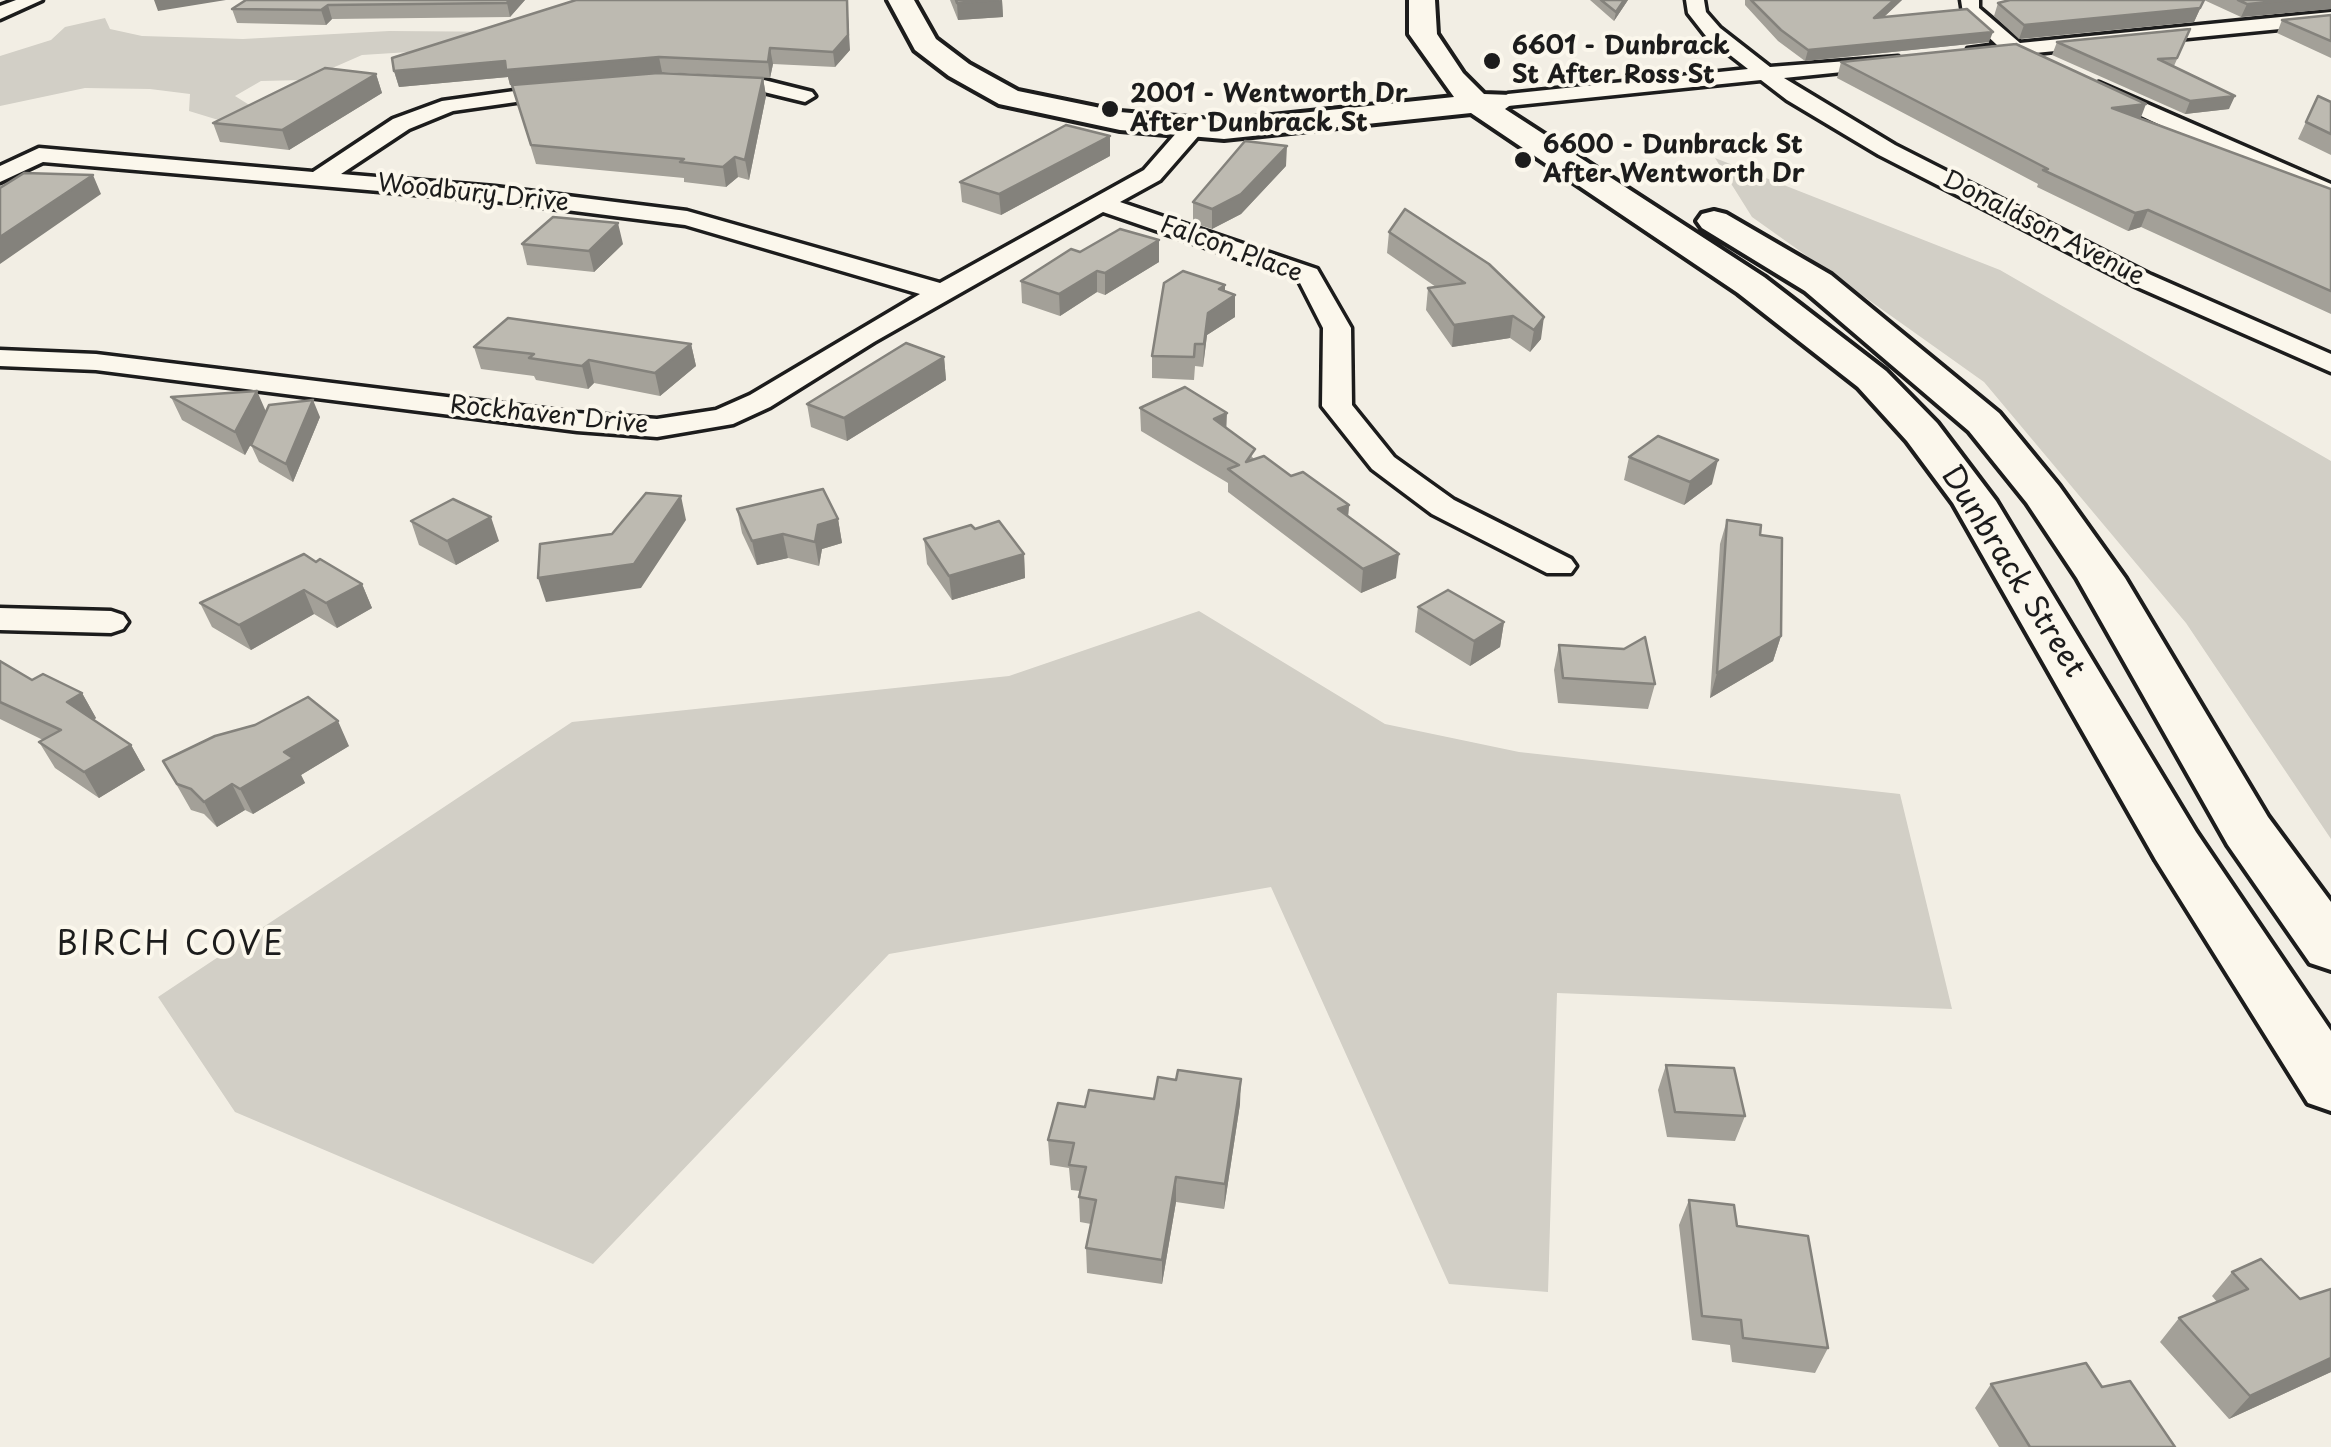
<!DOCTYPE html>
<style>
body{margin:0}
canvas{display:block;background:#f2eee4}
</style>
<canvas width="2331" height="1447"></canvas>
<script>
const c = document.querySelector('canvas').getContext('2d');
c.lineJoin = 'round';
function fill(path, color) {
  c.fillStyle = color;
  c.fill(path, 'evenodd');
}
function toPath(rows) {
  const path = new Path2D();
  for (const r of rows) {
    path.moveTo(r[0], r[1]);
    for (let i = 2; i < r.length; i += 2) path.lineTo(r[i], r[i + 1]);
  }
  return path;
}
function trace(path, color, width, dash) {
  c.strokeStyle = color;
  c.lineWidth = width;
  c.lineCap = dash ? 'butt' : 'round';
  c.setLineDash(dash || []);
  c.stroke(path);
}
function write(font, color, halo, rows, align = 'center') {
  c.font = font + ' "Playpen Sans",sans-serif';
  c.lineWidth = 8;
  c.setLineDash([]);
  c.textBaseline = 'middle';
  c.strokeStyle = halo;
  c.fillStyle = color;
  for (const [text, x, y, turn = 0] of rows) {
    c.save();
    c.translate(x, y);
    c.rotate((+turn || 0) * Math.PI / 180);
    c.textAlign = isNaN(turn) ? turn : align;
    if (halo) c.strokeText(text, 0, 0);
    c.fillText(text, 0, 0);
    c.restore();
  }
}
fill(toPath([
 [105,18,110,29,142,36,243,39,389,31,525,32,583,41,362,55,305,80,261,81,235,96,251,106,225,122,189,111,190,94,150,89,85,88,0,106,0,56,51,40,65,27],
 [1715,158,2000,270,2331,461,2331,839,2186,623,1984,382,1752,217],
 [1199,611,1385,724,1519,752,1900,794,1952,1009,1557,993,1548,1292,1449,1284,1271,887,889,954,593,1264,235,1112,158,997,572,722,1009,676]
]), '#d2cfc6');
const street = toPath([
 [16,0,42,0,0,19,0,6,16,0],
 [1686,0,1704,0,1706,12,1720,28,1770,67,1898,57,1901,61,1891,67,1784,78,1895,145,2151,275,2331,354,2331,372,2133,285,1879,155,1787,100,1761,80,1508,106,1497,100,1508,94,1748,69,1706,36,1688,13,1686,0],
 [1961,0,1979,0,1979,8,2020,43,2331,12,2331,24,2035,53,2033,59,2026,61,2013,55,1975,59,1968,57,1968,49,1997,45,1963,13,1961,0],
 [715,78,764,80,812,92,815,96,805,102,764,92,708,88,705,84,715,78],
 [2099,83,2331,184,2331,198,2299,190,2092,93,2089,89,2092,85,2099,83],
 [565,84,575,90,572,94,453,111,409,129,341,174,495,187,687,211,940,283,1144,170,1185,123,1201,123,1204,128,1201,133,1160,180,1120,202,1317,269,1351,328,1352,405,1394,457,1454,500,1571,559,1576,566,1571,573,1547,573,1432,514,1372,469,1322,406,1323,328,1298,279,1103,212,874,342,770,407,733,424,657,437,577,431,96,370,0,366,0,350,96,354,577,413,657,419,716,410,750,395,920,294,685,225,495,201,43,162,0,182,0,166,39,148,313,172,393,119,442,101,565,84],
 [0,608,111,611,123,615,128,622,123,629,111,633,0,630,0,608]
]);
const secondary = toPath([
 [888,0,914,0,936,39,969,64,1018,91,1120,112,1224,121,1454,97,1409,34,1409,0,1435,0,1437,34,1463,73,1484,94,1511,95,1516,101,1505,109,1764,277,1886,371,1937,423,1996,501,2196,832,2331,1031,2331,1111,2308,1103,2156,860,1953,503,1907,441,1858,387,1738,293,1471,113,1224,139,1120,130,999,104,949,76,915,50,888,0],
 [1714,211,1726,214,1831,275,1999,413,2059,486,2125,578,2268,817,2331,902,2331,970,2310,963,2228,845,2077,578,2027,503,1969,431,1805,291,1702,228,1697,221,1702,214,1714,211]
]);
trace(street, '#1c1c1c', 7);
trace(secondary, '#1c1c1c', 8);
fill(street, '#fbf7ec');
fill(secondary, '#fbf7ec');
fill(toPath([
 [246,0,525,0,510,17,332,19,326,25,237,23,232,9],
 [576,0,850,50,835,67,773,64,770,78,662,72,510,85,508,77,399,87,394,71],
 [950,0,1002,0,1003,17,958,20],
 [1590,0,1628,0,1614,21],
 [1745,0,1902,0,1884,17,1989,42,1805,61,1778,41,1745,5],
 [2010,0,2331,0,2331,9,2241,17,2204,0,2194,22,2019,39,1994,16,1998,3],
 [2331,15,2331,58,2277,33,2282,20],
 [2190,29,2174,66,2229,109,2185,114,2052,55,2057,42],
 [1841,62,2141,118,2331,189,2331,314,2141,227,2128,231,2037,187,2038,184,1837,78],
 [376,74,382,93,289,150,220,142,213,123],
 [763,78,766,96,749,180,738,177,726,187,684,182,684,178,536,164,512,85],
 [2318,96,2331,102,2331,155,2298,139],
 [1110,156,1001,215,962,202,960,182],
 [1286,166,1241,214,1212,229,1193,223,1193,202],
 [1389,232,1489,264,1541,339,1530,352,1510,338,1452,347,1426,310,1428,288,1436,287,1387,253],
 [1159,240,1159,262,1105,295,1097,292,1060,316,1022,303,1021,281],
 [522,244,623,244,594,272,527,265],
 [1225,291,1235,295,1235,317,1207,335,1203,367,1195,366,1194,380,1152,378,1152,356],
 [691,344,696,366,660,396,594,383,588,389,536,380,534,376,481,369,474,347],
 [944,357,946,380,847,441,811,427,807,404],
 [171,397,266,412,320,417,293,482,259,462,251,445,256,435,245,455,182,420],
 [1140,408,1227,429,1254,459,1349,505,1348,516,1396,578,1361,593,1228,492,1228,483,1141,431],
 [1629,457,1712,484,1684,505,1624,480],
 [737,509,838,519,842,543,822,549,819,566,788,558,757,565,742,533],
 [1727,520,1760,535,1781,636,1773,661,1710,698,1720,544],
 [411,521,499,541,456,565,419,545],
 [924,539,1024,554,1025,578,952,600,927,564],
 [362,584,372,608,337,628,314,614,251,650,212,627,200,603],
 [1418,607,1504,622,1500,647,1470,666,1415,632],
 [1559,645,1655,684,1648,709,1558,703,1554,670],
 [0,661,32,680,82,693,96,718,94,720,131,745,145,770,99,798,55,768,39,742,43,740,0,719],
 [349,746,301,775,305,783,253,814,245,810,217,827,204,814,191,810,163,761],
 [1666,1065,1745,1116,1735,1141,1667,1137,1658,1090],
 [1240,1104,1224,1209,1176,1202,1162,1284,1087,1273,1086,1248,1091,1224,1080,1222,1079,1197,1080,1191,1071,1190,1069,1168,1050,1165,1048,1140,1085,1107],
 [1689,1200,1737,1226,1828,1348,1815,1373,1732,1362,1730,1345,1692,1340,1679,1225],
 [2232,1272,2300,1299,2331,1289,2331,1372,2229,1419,2160,1342,2179,1318,2217,1302,2212,1296],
 [1991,1384,2102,1387,2175,1447,1999,1447,1975,1408]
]), '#a3a098');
fill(toPath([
 [154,0,226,0,158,11],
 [509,0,525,0,510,17,507,3],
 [847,0,850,50,835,67,833,52],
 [1002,0,1003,17,958,20,957,3],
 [1624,0,1628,0,1614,21,1616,12],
 [1894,0,1902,0,1872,28,1874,18],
 [2204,0,2194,22,2019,39,2024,25],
 [2292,0,2331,0,2331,9,2241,17,2247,4],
 [328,5,332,19,326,25,321,10],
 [1993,32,1989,42,1805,61,1808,50],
 [770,48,773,64,770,78,768,62],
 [659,57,662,72,510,85,508,77,399,87,394,71,505,61],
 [376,74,382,93,289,150,282,130],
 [763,78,766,96,749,180,745,160],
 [2235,96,2229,109,2185,114,2190,101],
 [2146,104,2140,120,2112,108],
 [1110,136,1110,156,1001,215,999,194],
 [1287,146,1286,166,1241,214,1212,229,1212,209],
 [735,157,738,177,726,187,723,167],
 [93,175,101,194,0,264,0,237],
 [2148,210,2141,227,2128,231,2135,213],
 [618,223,623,244,594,272,589,251],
 [1159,240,1159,262,1105,295,1105,273],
 [1097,271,1097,292,1060,316,1059,294],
 [1225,285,1225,301,1235,295,1235,317,1207,335,1203,367,1204,344,1208,313,1219,289],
 [1513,316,1510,338,1452,347,1454,325],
 [1544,317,1541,339,1530,352,1534,330],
 [691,344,696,366,660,396,655,373],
 [944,357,946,380,847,441,844,418],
 [589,360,594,383,588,389,582,366],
 [257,391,267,414,245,455,235,432],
 [313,400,320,417,293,482,286,464],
 [1227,413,1226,436,1214,419],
 [1718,460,1712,484,1684,505,1690,482],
 [681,496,686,520,641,588,546,602,538,578],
 [1349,505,1347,529,1338,509],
 [491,517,499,541,456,565,447,541],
 [838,519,842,543,822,549,819,566,815,542,818,525],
 [783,534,788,558,757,565,752,541],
 [1024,554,1025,578,952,600,949,576],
 [1399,554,1396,578,1361,593,1363,569],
 [362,584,372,608,337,628,326,603],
 [304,590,314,614,251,650,239,625],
 [1504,622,1500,647,1470,666,1474,641],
 [1781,636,1773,661,1710,698,1717,673],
 [82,693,96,718,82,727,67,702],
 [338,721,349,746,301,775,305,783,253,814,240,789,284,752],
 [131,745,145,770,99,798,84,772],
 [232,784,245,810,217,827,204,802],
 [1241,1079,1240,1104,1224,1209,1225,1184],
 [1176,1177,1176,1202,1162,1284,1162,1260],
 [2331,1358,2331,1372,2229,1419,2250,1396]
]), '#84827c');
const building = toPath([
 [246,0,509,0,507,3,328,5,321,10,232,9,246,0],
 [576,0,847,0,848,35,833,52,770,48,768,62,659,57,506,70,505,61,394,71,392,58,576,0],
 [956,0,998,0,957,3,956,0],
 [1601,0,1624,0,1616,12,1601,0],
 [1751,0,1894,0,1874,18,1967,9,1993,32,1808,50,1781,30,1751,0],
 [2010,0,2204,0,2200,8,2024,25,1998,3,2010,0],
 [2238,0,2292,0,2247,4,2238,0],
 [2331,15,2331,41,2282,20,2331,15],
 [2190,29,2177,58,2158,59,2235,96,2190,101,2057,42,2190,29],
 [2016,44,2146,104,2112,108,2331,189,2331,291,2148,210,2135,213,2043,170,2048,169,1841,62,2016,44],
 [325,68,376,74,282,130,213,123,325,68],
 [658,73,763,78,745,160,735,157,723,167,680,162,684,159,531,145,512,85,658,73],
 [2318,96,2331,102,2331,134,2306,122,2318,96],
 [1066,125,1110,136,999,194,960,182,1066,125],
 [1245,141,1287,146,1241,194,1212,209,1193,202,1245,141],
 [24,173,93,175,0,237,0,188,24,173],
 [1405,209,1489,264,1544,317,1534,330,1513,316,1454,325,1428,288,1465,283,1389,232,1405,209],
 [553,217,618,223,589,251,522,244,553,217],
 [1120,229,1159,240,1105,273,1097,271,1059,294,1021,281,1071,249,1080,252,1120,229],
 [1183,271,1225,285,1219,289,1235,295,1208,313,1204,344,1195,344,1194,357,1152,356,1164,283,1183,271],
 [508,318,691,344,655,373,589,360,582,366,529,358,534,354,474,347,508,318],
 [906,343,944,357,844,418,807,404,906,343],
 [1185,387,1227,413,1214,419,1255,449,1246,462,1264,456,1291,476,1303,472,1349,505,1338,509,1399,554,1363,569,1228,469,1239,465,1140,408,1185,387],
 [257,391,235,432,171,397,257,391],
 [313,400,286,464,251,445,269,405,313,400],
 [1658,436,1718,460,1690,482,1629,457,1658,436],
 [823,489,838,519,818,525,815,542,783,534,752,541,737,509,823,489],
 [646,493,681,496,634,564,538,578,540,544,612,534,646,493],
 [453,499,491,517,447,541,411,521,453,499],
 [1727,520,1761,525,1760,535,1782,538,1781,636,1717,673,1727,520],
 [999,521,1024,554,949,576,924,539,971,525,975,529,999,521],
 [304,554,316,562,320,559,362,584,326,603,304,590,239,625,200,603,304,554],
 [1448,590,1504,622,1474,641,1418,607,1448,590],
 [1645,637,1655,684,1563,678,1559,645,1624,649,1645,637],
 [0,661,32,680,43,674,82,693,67,702,131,745,84,772,39,742,61,730,0,702,0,661],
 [308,697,338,721,284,752,293,758,240,789,232,784,204,802,191,789,177,784,163,761,215,736,255,725,308,697],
 [1666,1065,1734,1068,1745,1116,1675,1112,1666,1065],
 [1178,1070,1241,1079,1225,1184,1176,1177,1162,1260,1086,1248,1096,1200,1079,1197,1086,1167,1069,1165,1074,1143,1048,1140,1058,1103,1085,1107,1089,1090,1154,1099,1158,1077,1176,1080,1178,1070],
 [1689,1200,1734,1205,1737,1226,1808,1236,1828,1348,1743,1338,1741,1320,1702,1316,1689,1200],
 [2261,1259,2300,1299,2331,1289,2331,1358,2250,1396,2179,1318,2248,1289,2232,1272,2261,1259],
 [2086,1363,2102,1387,2130,1381,2175,1447,2030,1447,1991,1384,2086,1363]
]);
fill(building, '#bdbab1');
trace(building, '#84827c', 2.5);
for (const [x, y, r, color] of [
 [1492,61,10,"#1c1c1c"],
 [1110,109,10,"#1c1c1c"],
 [1523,160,10,"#1c1c1c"]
]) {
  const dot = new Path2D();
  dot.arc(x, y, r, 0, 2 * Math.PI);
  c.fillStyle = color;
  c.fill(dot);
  trace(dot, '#fbf7ec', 4);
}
write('bold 25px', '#1c1c1c', '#fbf7ec', [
 ["6601 - Dunbrack",1512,47],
 ["St After Ross St",1512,76],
 ["2001 - Wentworth Dr",1130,95],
 ["After Dunbrack St",1130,124],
 ["6600 - Dunbrack St",1543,146],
 ["After Wentworth Dr",1543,175]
], 'left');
write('25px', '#1c1c1c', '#fbf7ec', [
 ["Woodbury Drive",473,194,6],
 ["Donaldson Avenue",2043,229,27],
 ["Falcon Place",1231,250,20],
 ["Rockhaven Drive",549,416,6]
]);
write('30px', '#1c1c1c', '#fbf7ec', [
 ["Dunbrack Street",2012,572,58]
]);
c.letterSpacing = '2.5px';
write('32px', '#1c1c1c', '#fbf7ec', [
 ["BIRCH COVE",171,946]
]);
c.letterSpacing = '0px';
</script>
